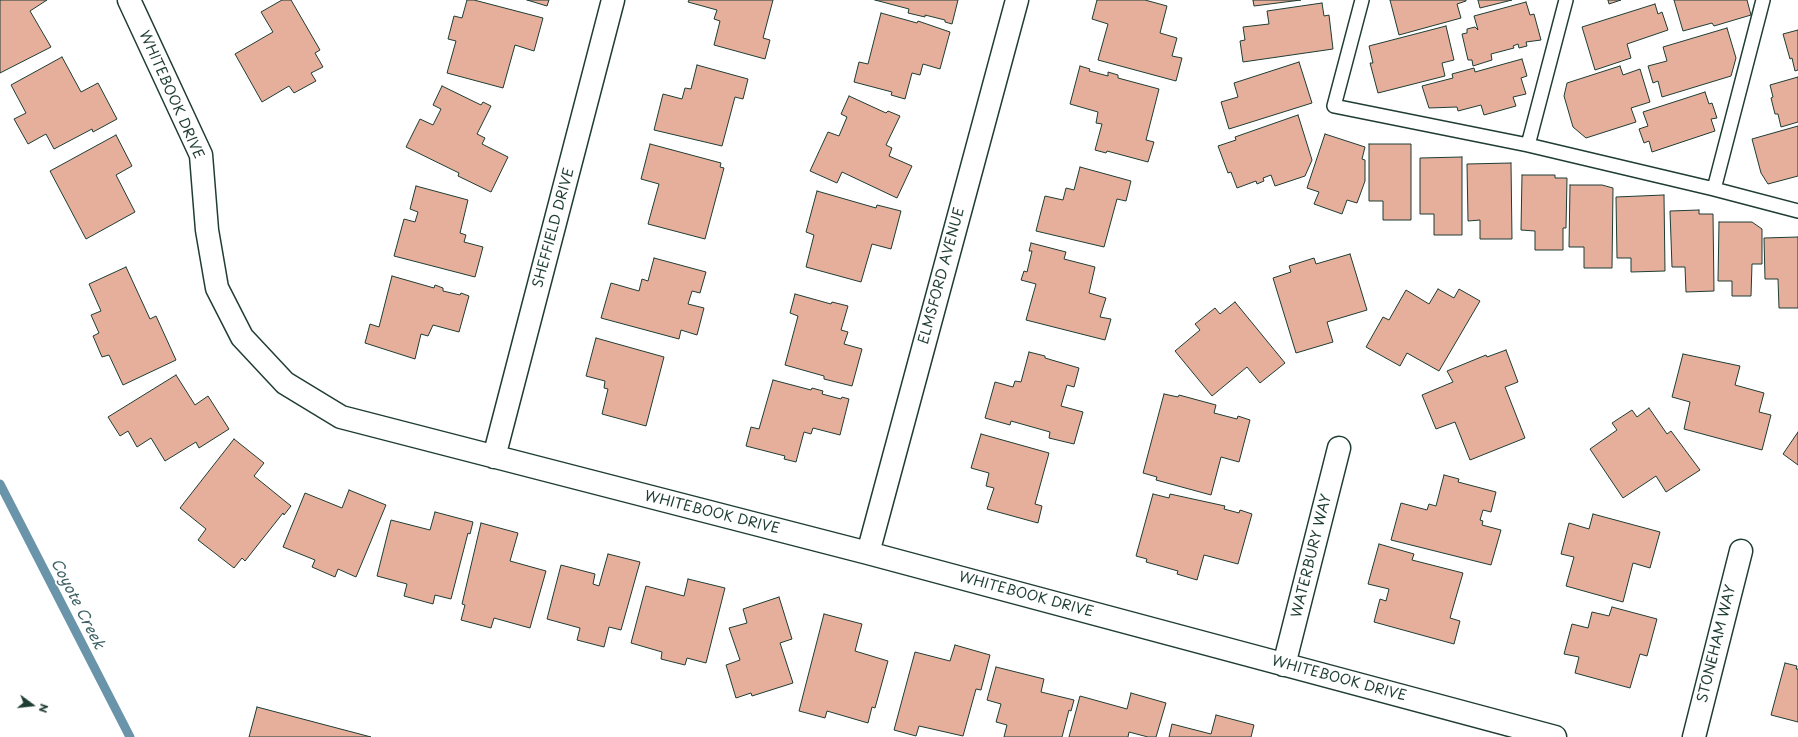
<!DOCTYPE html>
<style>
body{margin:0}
#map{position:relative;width:1798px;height:737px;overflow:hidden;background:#fff;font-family:"Playpen Sans",sans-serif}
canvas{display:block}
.north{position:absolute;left:12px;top:685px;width:40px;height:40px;-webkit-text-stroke:3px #fff;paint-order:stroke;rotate:105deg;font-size:11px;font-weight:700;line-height:16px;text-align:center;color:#1f3d34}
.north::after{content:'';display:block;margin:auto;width:14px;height:18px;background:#1f3d34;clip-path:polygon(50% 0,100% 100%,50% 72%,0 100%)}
</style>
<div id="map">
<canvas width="1798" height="737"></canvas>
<div class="north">N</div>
</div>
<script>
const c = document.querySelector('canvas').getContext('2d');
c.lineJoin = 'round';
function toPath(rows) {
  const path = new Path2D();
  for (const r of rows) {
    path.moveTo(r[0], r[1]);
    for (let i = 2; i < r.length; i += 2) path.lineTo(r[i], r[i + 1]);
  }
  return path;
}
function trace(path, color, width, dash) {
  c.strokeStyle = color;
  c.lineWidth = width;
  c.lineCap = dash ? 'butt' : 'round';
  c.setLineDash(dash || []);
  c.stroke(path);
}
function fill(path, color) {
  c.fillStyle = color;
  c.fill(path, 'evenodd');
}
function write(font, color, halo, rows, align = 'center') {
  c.font = font + ' "Playpen Sans",sans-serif';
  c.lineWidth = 3.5;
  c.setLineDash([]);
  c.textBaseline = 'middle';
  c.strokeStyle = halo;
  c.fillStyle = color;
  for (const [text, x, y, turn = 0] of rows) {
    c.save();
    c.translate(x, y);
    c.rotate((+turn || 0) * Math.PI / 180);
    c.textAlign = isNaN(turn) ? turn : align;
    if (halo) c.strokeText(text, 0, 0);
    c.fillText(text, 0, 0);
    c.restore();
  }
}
trace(toPath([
 [0,484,130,737]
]), '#6994aa', 9);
const building = toPath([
 [0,0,47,0,30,11,51,47,0,73,0,0],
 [282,0,291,0,320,50,315,53,323,67,311,73,316,81,294,93,289,86,262,102,235,54,273,32,261,12,282,0],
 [467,0,474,0,543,18,534,51,515,45,503,88,447,73,456,41,448,39,454,16,462,18,467,0],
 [527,0,549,0,547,6,527,0],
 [689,0,773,0,763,38,770,40,765,59,714,45,720,21,714,19,717,10,688,2,689,0],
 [875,0,958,0,952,24,945,22,945,20,925,15,925,17,908,13,909,9,875,0],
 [1097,0,1145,0,1167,6,1160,33,1177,38,1172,56,1182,58,1176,81,1098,60,1108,24,1092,19,1097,0],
 [1253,0,1301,0,1254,6,1253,0],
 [1390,0,1466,0,1466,1,1457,4,1461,18,1399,35,1390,0],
 [1478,0,1512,0,1480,8,1478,0],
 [1608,0,1621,0,1609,4,1608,0],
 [1674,0,1747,0,1751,15,1714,26,1712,23,1683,31,1674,0],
 [1526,2,1530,15,1534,14,1541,40,1526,42,1527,46,1519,48,1518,44,1513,46,1514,48,1491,54,1492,60,1473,66,1472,60,1468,60,1462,34,1467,33,1467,29,1475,27,1478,30,1474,16,1526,2],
 [1322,3,1324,16,1329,15,1333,49,1243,62,1240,41,1245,40,1243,27,1269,24,1267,11,1322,3],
 [1655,4,1658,14,1662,12,1668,30,1627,44,1631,58,1595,70,1582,27,1655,4],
 [881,13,917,23,918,21,950,32,940,69,923,64,920,75,912,73,905,99,891,95,892,92,854,82,859,62,868,64,881,13],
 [1446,26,1454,60,1442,63,1445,76,1378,93,1370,63,1373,63,1369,46,1446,26],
 [1727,28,1736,58,1731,76,1662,97,1658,81,1653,83,1648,66,1667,61,1663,47,1727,28],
 [1798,30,1798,70,1795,71,1792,58,1790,59,1783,34,1798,30],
 [62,57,81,92,98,83,117,119,93,132,92,129,54,149,46,134,28,144,14,119,26,113,11,85,62,57],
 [1522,59,1527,76,1521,78,1526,94,1513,97,1516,106,1484,115,1481,105,1458,111,1457,107,1429,108,1422,86,1453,78,1452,74,1474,68,1475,72,1522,59],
 [1299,62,1312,103,1229,129,1221,102,1238,97,1234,83,1299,62],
 [697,65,748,79,743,99,735,97,722,146,654,130,663,94,682,99,685,88,691,89,697,65],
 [1080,66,1090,69,1089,71,1108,76,1108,72,1118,75,1118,78,1159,89,1146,140,1154,142,1148,162,1107,151,1106,153,1095,150,1102,124,1096,123,1098,112,1070,104,1080,66],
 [1620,66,1623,75,1640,69,1650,102,1631,108,1636,122,1586,138,1573,127,1564,96,1567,83,1620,66],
 [1798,77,1798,122,1781,127,1778,114,1775,114,1771,98,1773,97,1770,85,1798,77],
 [442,86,481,105,483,102,491,106,477,134,485,138,482,144,508,157,491,192,458,176,459,173,406,147,420,119,433,125,441,109,433,105,442,86],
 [1705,92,1709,104,1712,103,1717,118,1711,119,1715,131,1652,152,1649,141,1644,143,1639,129,1648,126,1643,112,1705,92],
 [849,96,886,113,888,111,900,116,886,145,892,148,889,156,912,166,897,198,842,172,837,183,810,171,828,132,839,136,847,117,841,114,849,96],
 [1298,115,1312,160,1305,176,1275,186,1271,175,1263,178,1264,181,1257,184,1256,181,1237,188,1231,172,1228,173,1218,146,1236,140,1235,137,1298,115],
 [1798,126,1798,176,1768,184,1761,173,1752,139,1798,126],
 [1325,134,1365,147,1362,159,1365,160,1365,181,1357,203,1347,200,1342,214,1314,204,1319,192,1307,188,1325,134],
 [116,135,132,166,116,175,135,212,86,239,50,171,116,135],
 [650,144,721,163,720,167,724,168,705,239,648,224,659,184,641,179,650,144],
 [1369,144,1411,144,1411,220,1383,220,1383,201,1369,201,1369,144],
 [1462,157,1462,235,1434,235,1434,214,1420,214,1420,158,1462,157],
 [1511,163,1512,239,1480,239,1480,220,1468,221,1467,164,1511,163],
 [1080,167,1131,181,1126,201,1117,199,1104,247,1036,231,1045,196,1063,200,1066,188,1074,190,1080,167],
 [1522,175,1555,175,1555,178,1567,178,1566,228,1563,228,1563,250,1535,250,1535,231,1521,230,1522,175],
 [1570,185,1602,185,1613,188,1612,268,1584,268,1584,247,1569,247,1570,185],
 [416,186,468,200,460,233,466,235,464,242,483,247,475,277,394,256,404,219,415,222,418,212,410,209,416,186],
 [817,191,876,208,877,205,901,211,891,249,872,244,861,282,806,267,814,235,806,232,817,191],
 [1664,195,1665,271,1631,272,1631,258,1617,258,1616,197,1664,195],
 [1699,210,1699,214,1713,214,1714,291,1686,292,1685,267,1672,267,1670,211,1699,210],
 [1719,222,1752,222,1762,229,1762,264,1752,264,1751,296,1732,296,1732,281,1718,281,1719,222],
 [1798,237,1798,308,1779,308,1778,279,1765,279,1764,238,1798,237],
 [1031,243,1066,252,1064,259,1095,267,1089,293,1106,298,1100,317,1111,319,1105,340,1026,320,1036,284,1021,280,1024,271,1027,272,1032,251,1029,251,1031,243],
 [1350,254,1367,310,1327,322,1333,342,1296,353,1273,278,1291,272,1289,266,1314,258,1316,264,1350,254],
 [654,258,706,272,700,293,692,291,688,304,704,308,697,335,681,330,679,339,601,318,611,283,639,291,642,279,648,281,654,258],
 [126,267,150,319,156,316,176,360,123,385,109,355,102,357,93,336,99,333,91,315,101,311,89,284,126,267],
 [392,276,434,288,435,285,443,288,443,291,460,295,461,293,469,296,459,332,433,325,428,336,421,334,415,359,365,343,370,324,379,327,392,276],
 [1438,289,1454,298,1459,289,1480,301,1439,371,1407,353,1400,366,1366,347,1383,317,1389,320,1406,290,1429,304,1438,289],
 [795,294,831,304,832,302,848,306,841,330,848,332,844,344,862,349,852,386,824,379,824,376,785,365,798,316,790,313,795,294],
 [1235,302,1285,363,1260,383,1247,367,1212,396,1175,351,1200,330,1195,324,1215,308,1220,314,1235,302],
 [596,338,664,357,646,426,602,414,608,389,604,388,605,381,586,376,596,338],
 [1506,350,1518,382,1505,387,1525,438,1470,460,1455,422,1436,429,1422,395,1453,382,1447,371,1486,355,1487,357,1506,350],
 [1029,352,1045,356,1045,358,1079,368,1074,387,1067,385,1061,406,1083,412,1074,444,1049,438,1050,432,1011,421,1010,425,985,418,995,382,1013,387,1015,381,1021,382,1029,352],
 [1683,354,1740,366,1735,385,1764,393,1759,412,1771,415,1762,450,1684,429,1690,402,1672,397,1683,354],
 [176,375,195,405,208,396,229,429,199,448,196,442,165,461,151,438,137,447,128,431,120,436,108,417,176,375],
 [773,380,811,390,812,388,823,391,822,394,841,399,842,397,849,399,840,435,813,428,811,434,804,432,796,462,784,459,785,456,746,446,751,427,759,429,773,380],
 [1164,394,1178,397,1179,395,1216,405,1214,413,1237,419,1238,416,1250,420,1239,462,1221,457,1211,495,1156,480,1157,477,1143,473,1164,394],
 [1649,408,1667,434,1671,431,1700,470,1666,492,1656,476,1623,498,1590,449,1617,430,1612,423,1632,410,1637,417,1649,408],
 [1798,432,1798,465,1783,454,1798,432],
 [981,434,1049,453,1035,504,1042,506,1038,523,987,509,994,488,986,486,989,473,971,468,981,434],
 [234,439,264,463,254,476,291,506,284,515,283,513,245,561,242,558,234,568,198,540,206,529,180,508,234,439],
 [1444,475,1459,479,1458,482,1496,492,1491,512,1483,510,1480,520,1483,521,1482,525,1501,530,1491,565,1391,540,1401,503,1427,510,1429,504,1436,506,1444,475],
 [349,490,386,505,356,577,338,569,335,577,312,567,315,560,283,547,305,493,342,508,349,490],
 [1153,494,1169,498,1170,494,1225,506,1224,509,1239,513,1240,510,1252,514,1238,564,1204,555,1197,580,1177,574,1178,571,1146,562,1147,559,1136,556,1153,494],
 [435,512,473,522,470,534,468,533,451,599,435,595,433,604,404,596,407,584,377,576,391,520,430,530,435,512],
 [1593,514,1660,532,1650,568,1633,563,1623,602,1566,586,1574,557,1561,554,1569,523,1589,529,1593,514],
 [481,523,518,533,510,561,546,571,530,628,494,618,491,628,461,620,465,605,462,604,481,523],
 [1379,544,1414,554,1412,560,1463,573,1450,618,1460,621,1454,644,1374,622,1380,599,1386,601,1389,589,1368,584,1379,544],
 [608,554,640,562,621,630,609,627,604,647,577,640,580,628,547,619,561,565,595,574,593,584,599,586,608,554],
 [688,579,725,588,706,663,687,658,685,665,661,659,662,652,631,643,646,586,684,596,688,579],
 [779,597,792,639,780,643,793,683,752,696,751,693,736,698,726,665,740,660,729,628,747,623,743,609,779,597],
 [1612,607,1657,619,1647,656,1640,654,1630,688,1575,673,1579,657,1564,654,1572,624,1588,628,1592,612,1609,616,1612,607],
 [824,614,862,624,855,651,888,661,875,708,872,707,868,723,827,711,825,718,799,711,824,614],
 [955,645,990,655,981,690,976,689,963,736,919,726,916,736,894,730,915,652,950,661,955,645],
 [1785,663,1797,666,1796,669,1798,669,1798,722,1771,715,1785,663],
 [996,667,1044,679,1041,692,1074,700,1071,711,1069,710,1062,737,1004,737,1007,725,996,722,1001,704,987,700,996,667],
 [1131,693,1166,703,1156,737,1148,737,1129,732,1128,737,1069,737,1080,696,1127,709,1131,693],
 [257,707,371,737,249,737,257,707],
 [1216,715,1254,725,1251,737,1169,737,1172,724,1211,734,1216,715]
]);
fill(building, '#e6af9b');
trace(building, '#1f3d34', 1);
const service = toPath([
 [1362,0,1334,106,1528,145,1714,189,1798,211],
 [1528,145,1566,0],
 [1714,189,1763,0]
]);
const minor = toPath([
 [129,0,201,155,207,230,217,288,242,337,285,383,341,417,868,553,1555,737],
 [494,457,613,0],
 [868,553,1017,0],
 [1284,665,1339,448],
 [1694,737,1741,551]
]);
trace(service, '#1f3d34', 16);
trace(minor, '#1f3d34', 25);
trace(service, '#fff', 13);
trace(minor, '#fff', 22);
write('14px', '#1f3d34', '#fff', [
 ["WHITEBOOK DRIVE",171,95,66],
 ["SHEFFIELD DRIVE",554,228,-75],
 ["ELMSFORD AVENUE",942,276,-75],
 ["WHITEBOOK DRIVE",712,513,14],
 ["WATERBURY WAY",1312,556,-76],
 ["WHITEBOOK DRIVE",1026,595,15],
 ["STONEHAM WAY",1717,644,-76],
 ["WHITEBOOK DRIVE",1339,679,15]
]);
write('italic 15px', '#3e6165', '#fff', [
 ["Coyote Creek",77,604,63]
]);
</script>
